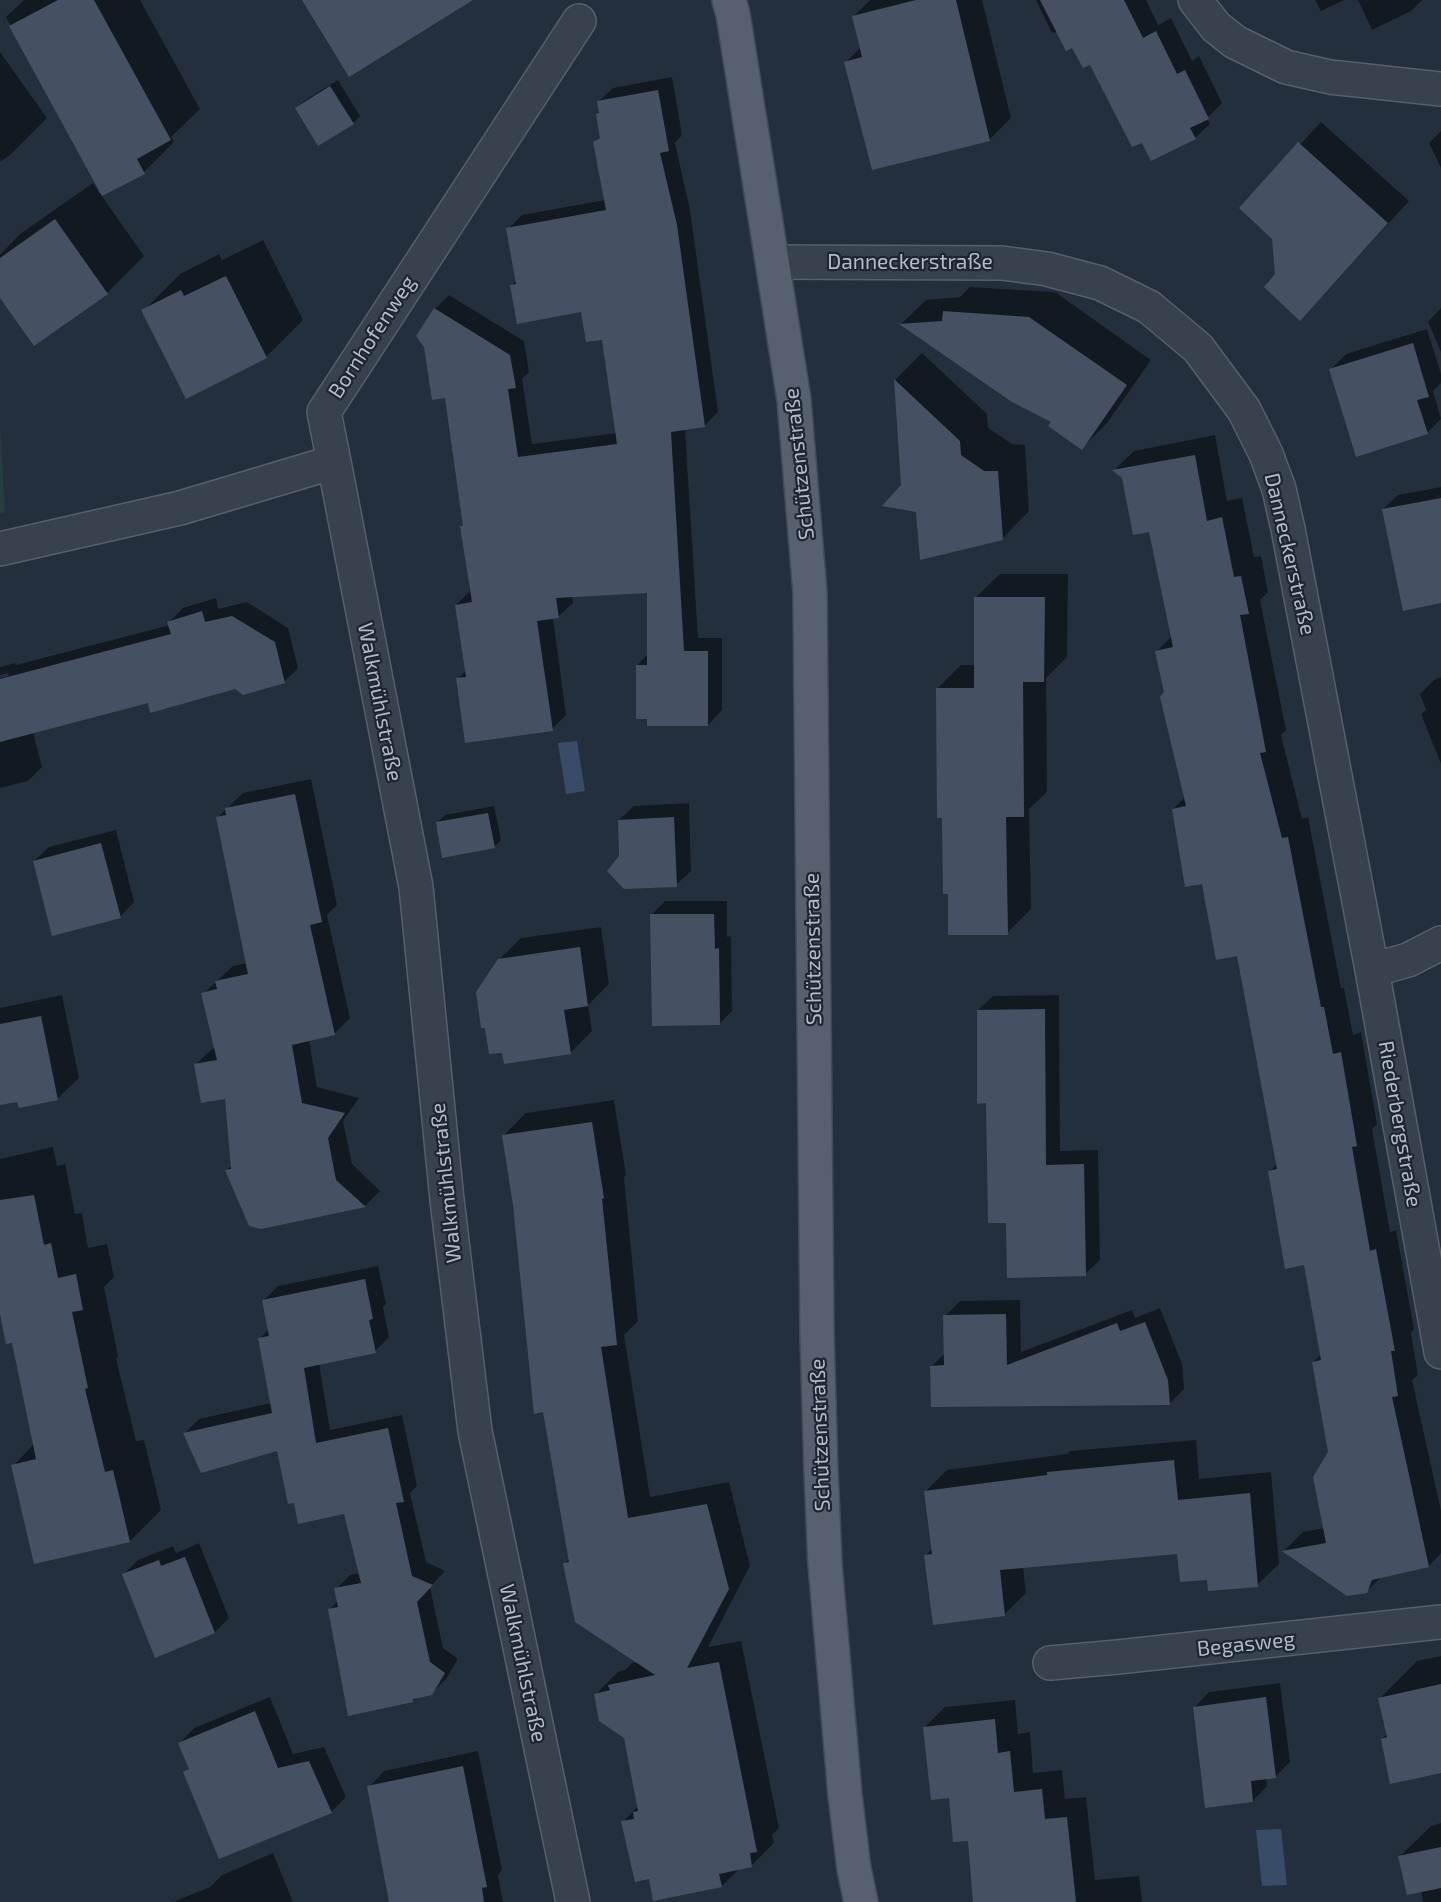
<!DOCTYPE html>
<meta charset="utf-8">
<style>
body{margin:0}
canvas{display:block;background:#242f3e}
</style>
<canvas width="1441" height="1902"></canvas>
<script>
const c = document.querySelector('canvas').getContext('2d');
c.lineJoin = 'round';
function fill(path, color) {
  c.fillStyle = color;
  c.fill(path, 'evenodd');
}
function toPath(rows) {
  const path = new Path2D();
  for (const r of rows) {
    path.moveTo(r[0], r[1]);
    for (let i = 2; i < r.length; i += 2) path.lineTo(r[i], r[i + 1]);
  }
  return path;
}
function trace(path, color, width, dash) {
  c.strokeStyle = color;
  c.lineWidth = width;
  c.lineCap = dash ? 'butt' : 'round';
  c.setLineDash(dash || []);
  c.stroke(path);
}
function write(font, color, halo, rows, align = 'center') {
  c.font = font + ' "Exo 2",sans-serif';
  c.lineWidth = 4.5;
  c.setLineDash([]);
  c.textBaseline = 'middle';
  c.strokeStyle = halo;
  c.fillStyle = color;
  for (const [text, x, y, turn = 0] of rows) {
    c.save();
    c.translate(x, y);
    c.rotate((+turn || 0) * Math.PI / 180);
    c.textAlign = isNaN(turn) ? turn : align;
    if (halo) c.strokeText(text, 0, 0);
    c.fillText(text, 0, 0);
    c.restore();
  }
}
fill(toPath([
 [0,426,5,513,0,514]
]), '#263c3f');
fill(toPath([
 [577,741,585,791,566,794,558,743],
 [1281,1829,1287,1885,1262,1886,1256,1830]
]), '#394c67');
fill(toPath([
 [24,0,140,0,200,109,171,137,174,142,144,172,101,195,144,256,107,293,0,295,0,255,20,234,93,183,100,194,102,192,6,17],
 [870,0,982,0,1011,118,990,139,873,168,846,62,861,47,854,16],
 [1036,0,1146,0,1158,25,1171,18,1192,61,1199,56,1222,103,1207,118,1210,124,1195,138,1143,141,1091,63,1058,32,1052,33],
 [1315,0,1344,0,1321,11],
 [1358,0,1422,0,1411,11,1372,30],
 [0,52,47,118,10,155,0,162],
 [672,77,682,135,675,143,690,210,718,412,704,426,685,429,698,638,722,638,722,710,708,725,637,665,648,654,648,591,572,596,573,603,558,617,553,618,566,715,552,729,458,679,466,670,456,605,470,591,462,527,465,524,435,309,449,295,524,341,529,372,522,379,532,444,617,433,604,338,582,310,512,285,517,280,508,229,522,215,605,200,595,142,601,136,597,114,600,111,598,102,613,88],
 [338,80,360,116,353,123,297,108,304,101],
 [1321,122,1409,201,1321,297,1277,274,1274,238,1241,208],
 [1441,131,1441,168,1429,143],
 [263,240,303,320,266,357,143,311,180,274,219,254,222,260],
 [970,287,1055,292,1151,360,1107,423,1082,448,1053,421,901,324,926,300,960,297],
 [1441,308,1441,352,1428,322],
 [1427,329,1441,374,1441,383,1433,391,1441,419,1427,433,1331,369,1346,354],
 [922,353,987,414,988,428,1012,444,1025,445,1029,511,1002,539,918,511,903,485,895,380],
 [1215,435,1227,501,1242,498,1254,557,1261,556,1268,592,1260,600,1286,730,1281,735,1302,819,1308,817,1341,988,1344,988,1353,1035,1361,1032,1377,1124,1372,1129,1390,1232,1396,1230,1414,1329,1411,1333,1418,1375,1412,1380,1441,1511,1441,1553,1429,1566,1382,1576,1367,1591,1284,1551,1303,1532,1324,1528,1329,1452,1313,1362,1322,1354,1306,1263,1270,1171,1277,1164,1238,954,1203,882,1173,809,1185,797,1157,651,1172,636,1150,530,1124,477,1114,470,1134,451],
 [1441,487,1441,602,1383,509,1398,495],
 [1000,574,1068,574,1067,657,1046,678,1047,792,1029,809,1031,909,1007,933,949,892,937,689,961,665,975,665,976,597],
 [216,598,218,609,247,602,288,628,298,668,284,682,150,701,33,732,42,767,28,781,0,788,0,678,9,676,8,673,0,675,0,667,15,663,16,665,170,625,169,622,183,608],
 [1441,677,1441,764,1421,714,1426,710,1420,694,1434,680],
 [311,779,337,905,327,915,350,1018,334,1034,309,1040,317,1087,359,1098,343,1121,352,1164,380,1191,365,1206,261,1227,227,1170,232,1165,227,1097,196,1064,212,1049,216,1048,203,994,233,966,247,963,218,817,243,793],
 [689,803,691,871,676,885,620,857,619,820,634,806],
 [494,806,501,840,494,847,438,822,445,815],
 [116,830,134,902,120,917,34,861,49,847],
 [665,901,727,901,727,937,731,936,732,1011,719,1024,652,914],
 [601,927,609,984,588,1005,592,1031,570,1053,503,1051,499,960,521,938],
 [62,995,79,1078,57,1099,18,1100,0,1104,0,1008],
 [1059,995,1060,1151,1098,1150,1100,1260,1085,1274,1008,1222,987,1102,978,1010,993,996],
 [614,1100,626,1175,624,1177,638,1321,624,1335,650,1497,729,1482,750,1566,708,1647,741,1641,779,1828,772,1835,774,1843,752,1865,740,1868,722,1886,650,1878,623,1822,638,1806,625,1737,596,1694,618,1672,625,1670,632,1663,637,1662,565,1563,569,1559,503,1136,526,1113],
 [53,1147,57,1166,65,1164,75,1214,82,1213,88,1248,107,1244,114,1277,104,1287,118,1356,116,1358,136,1441,144,1440,161,1510,130,1541,13,1466,34,1444,13,1341,0,1307,0,1159],
 [378,1266,386,1304,383,1307,389,1337,375,1351,319,1363,330,1430,402,1415,417,1486,410,1493,426,1562,445,1571,430,1587,443,1648,458,1659,446,1679,431,1694,417,1696,413,1701,330,1609,338,1601,336,1589,350,1575,360,1573,345,1513,295,1501,278,1450,185,1433,199,1419,271,1403,260,1338,269,1329,264,1300,278,1286],
 [1020,1300,1021,1352,1132,1310,1135,1318,1160,1308,1182,1364,1184,1389,1169,1404,932,1366,945,1353,945,1316,960,1301],
 [1196,1440,1199,1479,1271,1472,1279,1564,1257,1585,1208,1578,1179,1552,1023,1566,1026,1593,1005,1614,926,1555,933,1548,926,1491,947,1470,1067,1454,1070,1451],
 [199,1543,229,1618,215,1632,124,1574,138,1560,173,1546,176,1553],
 [1441,1656,1441,1772,1382,1739,1387,1734,1380,1698,1417,1661],
 [1280,1683,1290,1762,1275,1777,1266,1778,1267,1786,1253,1801,1195,1707,1209,1692],
 [270,1697,293,1754,324,1747,346,1797,331,1812,185,1772,190,1767,180,1743,194,1728],
 [1015,1700,1018,1734,1030,1732,1033,1773,1062,1770,1065,1799,1086,1797,1095,1880,1139,1876,1142,1902,975,1902,969,1839,950,1797,925,1727,945,1707],
 [478,1751,502,1870,498,1875,503,1902,390,1902,369,1787,384,1771],
 [1441,1823,1441,1902,1423,1902,1421,1890,1400,1856,1431,1826],
 [273,1853,293,1902,173,1902,210,1887,222,1875]
]), '#0007');
fill(toPath([
 [58,0,94,0,171,140,137,159,145,174,102,196,9,26],
 [302,0,473,0,349,77],
 [916,0,956,0,990,141,872,170,844,62,862,57,852,16],
 [1040,0,1124,0,1143,38,1156,31,1177,74,1185,70,1209,119,1190,128,1196,139,1151,161,1142,143,1132,147,1090,65,1083,68,1072,48,1066,51],
 [330,86,354,124,318,146,295,108],
 [658,90,669,151,660,153,677,225,705,427,671,432,684,651,708,651,708,726,647,726,647,719,636,719,636,665,647,665,647,593,556,598,559,618,537,621,553,731,465,743,456,678,466,677,455,605,472,602,460,526,463,526,445,398,432,400,424,347,416,336,434,308,510,355,516,388,508,389,518,457,617,444,602,340,586,342,581,312,517,324,510,285,516,284,506,228,606,210,593,142,600,138,596,114,599,113,597,101],
 [1298,142,1388,223,1300,321,1264,287,1275,274,1272,239,1239,208],
 [55,219,108,294,34,346,0,298,0,258],
 [226,276,267,358,186,399,141,310,181,290,184,296],
 [943,311,1029,317,1127,385,1082,450,1048,426,1051,422,1012,402,899,324,942,321],
 [1413,343,1429,397,1417,400,1428,434,1356,457,1329,369],
 [894,379,960,441,961,455,984,471,998,471,1003,540,920,560,916,512,882,506,901,485],
 [1195,455,1207,521,1222,517,1234,577,1241,576,1249,614,1240,615,1266,752,1260,753,1282,838,1288,837,1321,1007,1324,1007,1333,1054,1341,1052,1357,1146,1352,1147,1370,1251,1376,1249,1395,1351,1391,1351,1398,1396,1392,1397,1429,1567,1372,1580,1367,1593,1347,1596,1282,1551,1326,1543,1313,1477,1328,1452,1312,1362,1321,1360,1304,1265,1285,1269,1268,1171,1277,1169,1237,956,1216,960,1202,884,1185,887,1172,809,1186,806,1160,697,1164,692,1155,651,1173,647,1149,532,1133,535,1122,478,1112,470],
 [1441,498,1441,603,1403,611,1382,509],
 [974,597,1045,597,1044,682,1023,682,1024,817,1006,817,1008,935,948,935,948,894,943,894,942,818,937,818,936,688,974,688],
 [202,611,205,622,232,616,275,642,285,683,243,695,235,689,150,713,148,703,0,742,0,679,171,634,167,622],
 [295,794,322,922,310,925,335,1035,292,1045,302,1103,345,1113,328,1138,336,1180,366,1207,261,1229,249,1226,225,1170,231,1169,225,1099,201,1103,194,1064,217,1060,201,993,217,989,215,981,248,974,216,817,226,815,225,808],
 [488,813,495,848,442,858,436,822],
 [674,817,677,887,624,889,607,871,619,856,618,820],
 [101,843,121,918,52,936,33,861],
 [650,914,714,914,715,949,719,948,720,1025,652,1026],
 [580,947,588,1006,564,1010,571,1054,504,1064,502,1053,489,1054,485,1028,481,1028,476,992,498,959],
 [1045,1009,1046,1165,1084,1164,1086,1276,1007,1278,1006,1223,988,1223,986,1103,977,1104,977,1010],
 [41,1016,58,1100,19,1108,17,1102,0,1105,0,1024],
 [592,1122,604,1198,602,1199,617,1345,601,1347,628,1518,707,1504,729,1589,687,1668,719,1662,757,1852,750,1853,752,1867,719,1874,722,1887,653,1901,649,1879,635,1882,621,1821,634,1819,633,1812,638,1811,624,1738,599,1721,594,1694,610,1690,608,1685,655,1675,575,1622,563,1563,569,1562,543,1412,534,1414,513,1205,502,1135],
 [34,1195,44,1245,51,1243,58,1278,76,1274,83,1310,72,1312,88,1388,85,1389,105,1472,113,1470,130,1542,34,1564,11,1465,36,1459,12,1343,6,1344,0,1314,0,1200],
 [365,1279,373,1319,369,1320,376,1353,304,1368,316,1443,388,1428,404,1502,396,1503,412,1576,433,1585,417,1602,430,1662,445,1673,432,1695,413,1699,413,1702,348,1716,328,1609,338,1607,334,1588,361,1583,344,1514,298,1524,294,1503,288,1504,277,1451,201,1473,183,1433,272,1413,258,1338,269,1336,262,1300],
 [1006,1314,1007,1365,1117,1323,1120,1331,1145,1322,1168,1380,1170,1405,931,1407,930,1366,944,1365,943,1315],
 [1174,1460,1178,1500,1250,1493,1258,1587,1208,1591,1207,1580,1180,1582,1177,1554,1000,1570,1005,1616,933,1625,924,1555,932,1554,924,1491,1047,1475,1047,1472],
 [185,1557,215,1633,155,1658,122,1574,159,1560,161,1566],
 [1441,1684,1441,1773,1390,1784,1381,1739,1387,1737,1378,1698],
 [1266,1697,1276,1778,1251,1781,1253,1802,1205,1808,1193,1707],
 [255,1711,278,1768,309,1761,332,1813,219,1859,183,1772,189,1769,178,1743],
 [995,1719,998,1753,1010,1751,1014,1792,1042,1789,1045,1819,1067,1817,1076,1902,973,1902,968,1841,953,1842,949,1798,931,1800,923,1727],
 [463,1766,487,1887,482,1888,484,1902,389,1902,367,1786],
 [1441,1847,1441,1888,1407,1895,1398,1856]
]), '#455162');
const street = toPath([
 [1195,0,1216,27,1235,42,1286,67,1330,77,1441,89],
 [773,262,1002,263,1047,269,1100,283,1149,307,1198,348,1244,410,1266,454,1279,489,1288,529,1372,970],
 [334,462,416,887,447,1200,475,1431,573,1902],
 [0,549,180,508,334,462,324,412,579,21],
 [1441,943,1408,960,1372,970,1441,1352],
 [1050,1663,1118,1657,1441,1622]
]);
const primary = toPath([
 [729,0,733,14,794,400,810,593,817,1335,821,1471,825,1564,845,1795,854,1869,861,1902]
]);
trace(street, '#565f6c', 36);
trace(primary, '#414a57', 36);
trace(street, '#38414e', 33);
trace(primary, '#56606e', 33);
write('21px', '#b4bcc9', '#1d2633', [
 ["Danneckerstraße",910,262],
 ["Bornhofenweg",372,337,-57],
 ["Schützenstraße",799,464,-96],
 ["Danneckerstraße",1290,554,77],
 ["Walkmühlstraße",380,702,79],
 ["Schützenstraße",813,949,-91],
 ["Riederbergstraße",1400,1124,80],
 ["Walkmühlstraße",446,1183,-96],
 ["Schützenstraße",820,1435,-92],
 ["Begasweg",1246,1644,-6],
 ["Walkmühlstraße",523,1663,78]
]);
</script>
